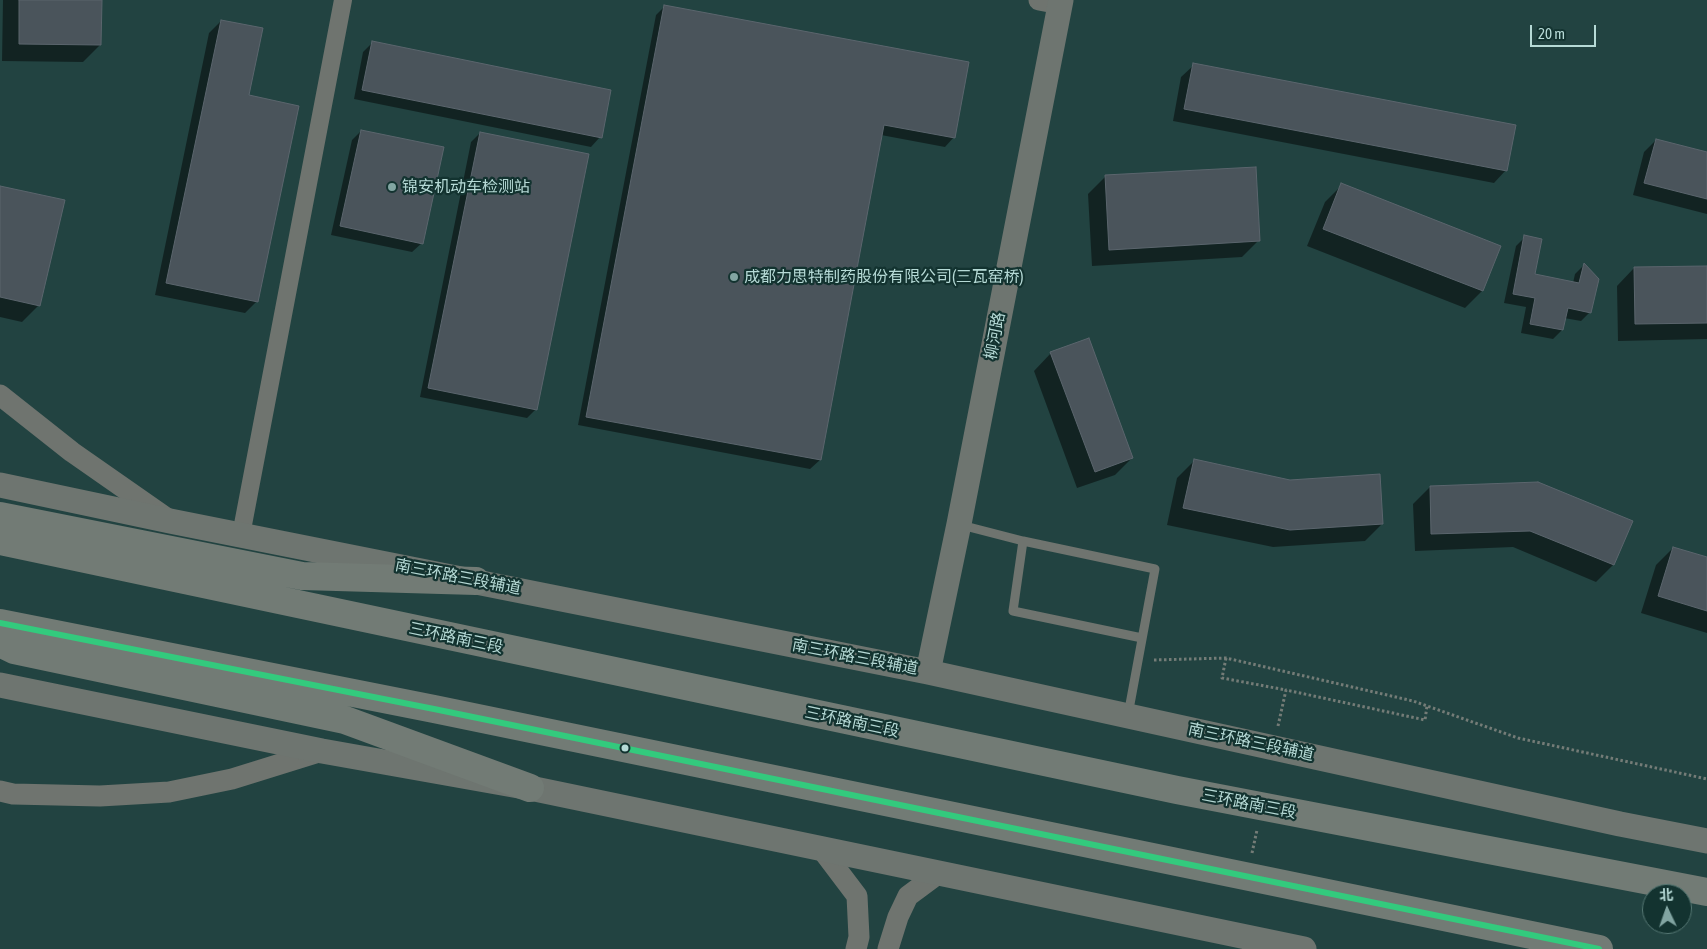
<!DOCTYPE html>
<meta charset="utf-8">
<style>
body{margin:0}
#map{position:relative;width:1707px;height:949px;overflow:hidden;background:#224341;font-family:"Asap Condensed","Noto Sans SC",sans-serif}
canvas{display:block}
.north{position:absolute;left:1642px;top:884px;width:50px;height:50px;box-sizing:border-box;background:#133330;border:1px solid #547672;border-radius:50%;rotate:357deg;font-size:14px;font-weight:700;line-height:20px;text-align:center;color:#b6dad6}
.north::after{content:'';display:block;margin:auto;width:18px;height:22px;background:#82a5a2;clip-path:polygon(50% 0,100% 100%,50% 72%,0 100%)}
.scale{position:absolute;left:1530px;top:25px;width:66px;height:22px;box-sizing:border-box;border:2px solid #b6dad6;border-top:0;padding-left:6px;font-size:15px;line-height:18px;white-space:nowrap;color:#b6dad6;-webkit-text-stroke:4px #133330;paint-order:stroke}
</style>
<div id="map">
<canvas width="1707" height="949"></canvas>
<div class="north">北</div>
<div class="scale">20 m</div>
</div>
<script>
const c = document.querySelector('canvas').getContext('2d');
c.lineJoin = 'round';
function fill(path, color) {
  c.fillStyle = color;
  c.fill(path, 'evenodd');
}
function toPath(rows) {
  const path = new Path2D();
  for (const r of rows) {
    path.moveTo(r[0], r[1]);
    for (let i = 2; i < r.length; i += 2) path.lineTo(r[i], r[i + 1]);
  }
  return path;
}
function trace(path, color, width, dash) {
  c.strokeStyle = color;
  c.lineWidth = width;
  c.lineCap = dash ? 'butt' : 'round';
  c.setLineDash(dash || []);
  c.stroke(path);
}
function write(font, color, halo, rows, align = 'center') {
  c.font = font + ' "Asap Condensed","Noto Sans SC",sans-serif';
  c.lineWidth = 4.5;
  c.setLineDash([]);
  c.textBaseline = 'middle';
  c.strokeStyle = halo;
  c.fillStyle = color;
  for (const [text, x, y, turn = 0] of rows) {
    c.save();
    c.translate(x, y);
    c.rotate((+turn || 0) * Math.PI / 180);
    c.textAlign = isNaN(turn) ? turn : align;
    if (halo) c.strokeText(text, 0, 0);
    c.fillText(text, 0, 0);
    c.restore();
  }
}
fill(toPath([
 [3,0,100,0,100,45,83,62,2,61],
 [665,6,954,137,945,147,881,135,820,460,810,469,578,425,656,15],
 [221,21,248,96,257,301,245,313,155,295,209,33],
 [372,43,600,137,591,147,354,99,363,52],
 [1194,65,1506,170,1494,183,1173,121,1181,77],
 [361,131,422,243,412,252,331,235,352,140],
 [480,133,536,409,527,418,420,397,471,142],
 [1656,140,1707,154,1707,214,1633,195,1644,152],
 [1105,177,1259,240,1242,257,1092,266,1088,194],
 [1342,185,1499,247,1482,291,1465,308,1307,246,1325,202],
 [0,187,39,305,22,322,0,317],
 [1525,237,1534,275,1573,283,1575,274,1584,265,1590,312,1581,321,1564,318,1562,330,1553,339,1521,333,1526,307,1504,303,1516,246],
 [1707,267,1707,339,1618,341,1617,286,1634,268],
 [1051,353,1132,458,1115,475,1077,488,1034,371],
 [1194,461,1382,524,1365,541,1273,547,1167,525,1177,478],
 [1430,487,1631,522,1613,565,1596,582,1513,547,1415,551,1413,504],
 [1673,548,1707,559,1707,633,1641,613,1656,565]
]), '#0007');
const building = toPath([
 [19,0,102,0,101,45,19,44,19,0],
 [664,5,969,62,955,138,884,125,821,460,586,417,664,5],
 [221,20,263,28,249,95,299,106,258,302,166,283,221,20],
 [372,41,611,90,602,138,362,90,372,41],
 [1193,63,1516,125,1507,171,1184,109,1193,63],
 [361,130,444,147,423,244,340,226,361,130],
 [480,132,589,154,537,410,428,388,480,132],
 [1656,139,1707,152,1707,199,1644,183,1656,139],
 [1256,167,1260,241,1109,250,1105,175,1256,167],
 [1341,183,1501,246,1483,291,1323,229,1341,183],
 [0,186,65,200,40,306,0,297,0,186],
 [1524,235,1542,239,1535,274,1579,283,1584,263,1599,279,1591,313,1568,308,1563,330,1530,324,1535,298,1513,294,1524,235],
 [1707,266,1707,323,1635,324,1634,267,1707,266],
 [1089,338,1133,458,1095,472,1050,352,1089,338],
 [1194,459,1290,480,1380,474,1383,524,1290,530,1183,508,1194,459],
 [1538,482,1633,521,1614,565,1530,531,1431,534,1430,486,1538,482],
 [1673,547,1707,557,1707,611,1658,596,1673,547]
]);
fill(building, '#4a545b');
trace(building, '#5b656d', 1);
trace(toPath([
 [1226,658,1222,678,1286,690],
 [1154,660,1226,658,1413,701,1518,738,1707,779],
 [1278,726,1286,690,1425,720,1427,706],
 [1252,853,1257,830]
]), '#747c77', 3, [2.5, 2.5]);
trace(toPath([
 [961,525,1023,541,1155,569,1128,715],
 [1023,541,1013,611,1142,638]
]), '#6f746f', 9);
trace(toPath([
 [241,535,343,0]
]), '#6f746f', 18);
trace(toPath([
 [1039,0,1060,4],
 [0,395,72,452,168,519],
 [0,791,13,794,100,796,169,792,232,779,322,751],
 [823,851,857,896,859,937,856,949],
 [888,949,898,917,908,896,939,873]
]), '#6f746f', 21);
trace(toPath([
 [0,485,170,521,928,672,1620,824,1707,841],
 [928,672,959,524,1061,0],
 [0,685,322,751,530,788,1304,949]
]), '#6e7570', 25);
trace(toPath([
 [0,516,302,576,476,581],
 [0,541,1177,790,1707,892],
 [0,623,434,709,1599,949],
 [0,643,14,650,345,720,530,788]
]), '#727b75', 28);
trace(toPath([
 [0,623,434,709,1599,949]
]), '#33ca7d', 6);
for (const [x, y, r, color] of [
 [392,187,5,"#82a5a2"],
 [734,277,5,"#82a5a2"],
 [625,748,4.5,"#b6dad6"]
]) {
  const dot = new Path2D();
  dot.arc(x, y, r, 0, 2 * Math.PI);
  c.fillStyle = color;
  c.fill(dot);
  trace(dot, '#133330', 2);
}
write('16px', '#b6dad6', '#133330', [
 ["锦安机动车检测站",402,187],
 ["成都力思特制药股份有限公司(三瓦窑桥)",744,277]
], 'left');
write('16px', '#b6dad6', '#133330', [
 ["柳河路",995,336,-79],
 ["南三环路三段辅道",458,577,11],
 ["三环路南三段",456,638,12],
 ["南三环路三段辅道",855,657,11],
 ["三环路南三段",852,722,12],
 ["南三环路三段辅道",1251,742,12],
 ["三环路南三段",1249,804,11]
]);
</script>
